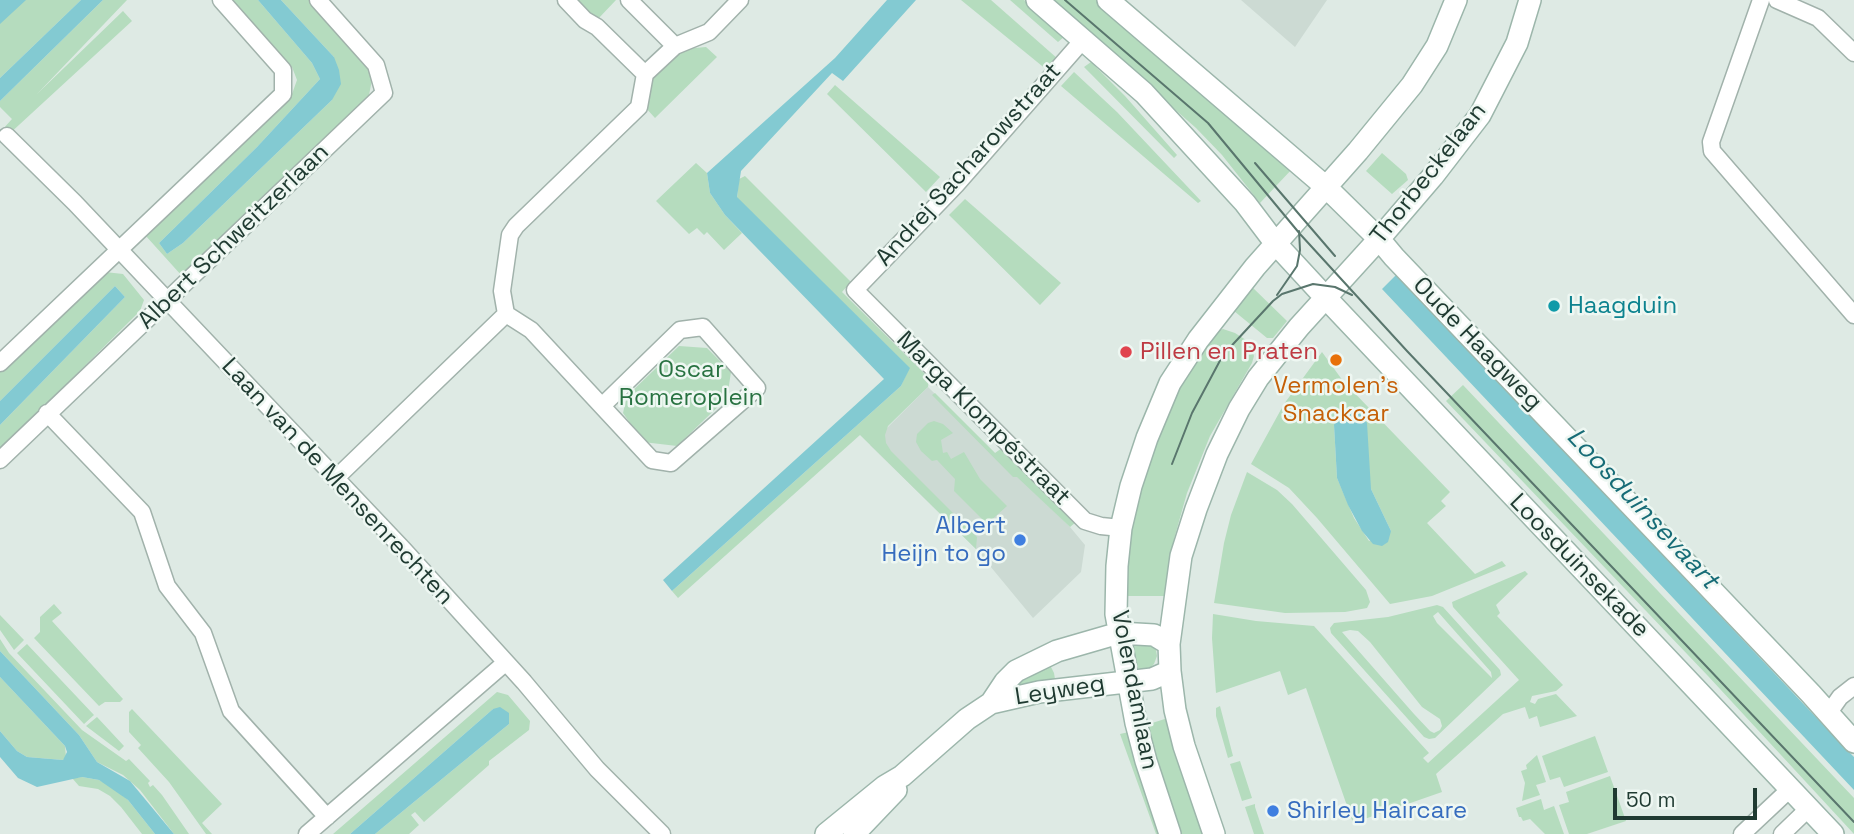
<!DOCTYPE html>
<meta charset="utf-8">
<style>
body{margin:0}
#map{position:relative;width:1854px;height:834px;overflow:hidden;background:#deeae4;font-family:"Space Grotesk",sans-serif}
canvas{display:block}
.scale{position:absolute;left:1613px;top:788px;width:144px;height:32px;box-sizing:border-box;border:4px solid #1f3a31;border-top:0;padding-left:9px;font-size:21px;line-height:24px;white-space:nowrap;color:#1f3a31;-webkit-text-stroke:5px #eef7f2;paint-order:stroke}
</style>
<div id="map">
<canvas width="1854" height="834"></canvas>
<div class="scale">50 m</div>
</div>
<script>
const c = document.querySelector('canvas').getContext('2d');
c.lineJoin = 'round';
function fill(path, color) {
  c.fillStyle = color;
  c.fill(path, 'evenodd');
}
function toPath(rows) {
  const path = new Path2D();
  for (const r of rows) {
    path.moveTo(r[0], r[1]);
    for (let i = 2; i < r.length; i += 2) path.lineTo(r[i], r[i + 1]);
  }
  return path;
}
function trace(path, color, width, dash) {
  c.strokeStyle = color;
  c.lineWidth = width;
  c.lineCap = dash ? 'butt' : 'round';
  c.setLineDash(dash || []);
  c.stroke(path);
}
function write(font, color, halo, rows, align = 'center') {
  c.font = font + ' "Space Grotesk",sans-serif';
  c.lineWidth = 5;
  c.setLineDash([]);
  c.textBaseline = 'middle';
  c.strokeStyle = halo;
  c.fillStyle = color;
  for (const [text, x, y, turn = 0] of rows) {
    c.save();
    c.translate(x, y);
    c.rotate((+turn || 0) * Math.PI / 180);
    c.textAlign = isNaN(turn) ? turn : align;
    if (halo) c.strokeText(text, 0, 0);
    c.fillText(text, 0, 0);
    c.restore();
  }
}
fill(toPath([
 [1241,0,1327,0,1295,47],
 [928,387,1070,527,1085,545,1081,572,1033,618,976,549,870,445]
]), '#ccdad3');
fill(toPath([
 [0,0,81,0,0,78],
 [103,0,127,0,37,94,123,11,132,21,7,136,2,130,12,119,0,107,0,101],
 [230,0,258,0,312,63,320,79,257,147,159,243,167,254,183,243,332,100,334,57,281,0,309,0,365,60,372,80,369,95,362,109,182,276,145,235,292,94,297,80,292,67],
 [565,0,616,0,598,19],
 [961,0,991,0,1058,59,1047,70],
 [1010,0,1024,0,1065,36,1058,42],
 [1050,0,1100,0,1293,168,1260,203,1222,155,1196,128],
 [706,47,717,57,655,118,645,107,647,84,683,49],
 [1091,62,1125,96,1177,155,1174,158,1084,67],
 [1074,72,1117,112,1201,201,1198,203,1061,86],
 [835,85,940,177,926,192,827,94],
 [1382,153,1406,174,1408,180,1392,194,1366,171],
 [696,163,707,173,710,193,725,215,742,233,724,250,707,232,704,235,697,228,689,234,656,201],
 [745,176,851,282,842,292,929,378,928,387,888,426,885,435,886,443,891,451,977,537,976,549,860,435,678,598,672,591,901,386,909,368,737,198,739,179],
 [965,199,1061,283,1040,305,949,215],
 [105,272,123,274,144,300,140,311,0,450,0,425,125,297,115,286,0,401,0,372],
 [1251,286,1287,321,1273,338,1267,338,1234,311,1234,306],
 [1223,329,1235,333,1249,342,1254,356,1252,363,1210,436,1187,493,1174,539,1165,596,1126,596,1130,537,1141,478,1170,404,1188,369,1215,332],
 [679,346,707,348,731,372,727,398,677,446,643,442,623,413,627,396],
 [1322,352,1343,381,1450,492,1441,501,1446,506,1427,523,1475,574,1502,561,1506,566,1432,596,1390,604,1317,518,1289,488,1251,464,1284,404],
 [1334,425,1371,489,1391,531,1369,541,1354,518,1337,478],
 [1463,385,1854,798,1854,834,1708,676,1446,401],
 [935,393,995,453,1002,448,1076,522,1070,527,1017,477,1013,477,932,395],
 [934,421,943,424,953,433,941,440,943,453,947,452,951,459,964,452,980,479,1007,506,987,524,954,491,955,479,937,460,932,461,921,451,916,442,917,434,928,423],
 [1247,472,1277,490,1292,504,1366,590,1370,602,1367,608,1345,612,1285,613,1214,603,1224,543,1231,515],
 [1525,571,1528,574,1496,605,1500,613,1497,616,1563,685,1556,691,1532,696,1530,702,1535,704,1538,699,1556,694,1577,716,1540,727,1537,716,1529,719,1525,707,1503,714,1436,774,1442,792,1353,823,1306,688,1288,695,1280,671,1216,693,1212,638,1213,614,1256,621,1314,626,1429,753,1423,758,1428,763,1519,680,1453,607,1452,602],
 [54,604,62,613,52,621,123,699,120,702,105,702,99,706,34,638,40,632,40,617],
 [1437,605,1443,607,1500,670,1501,675,1435,738,1429,739,1424,737,1331,633,1330,628,1334,623,1388,617],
 [1438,612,1491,672,1492,678,1437,623,1433,616],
 [1350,630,1358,631,1370,642,1422,707,1440,719,1442,726,1440,730,1434,733,1430,731,1414,714,1342,632],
 [0,615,24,640,14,650,0,630],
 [0,639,9,653,82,730,126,761,129,759,150,781,148,783,150,787,153,785,162,795,189,834,174,834,140,790,123,775,97,762,79,735,0,651],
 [1135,642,1150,643,1156,650,1157,656,1154,664,1148,670,1143,671,1136,667,1132,648],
 [27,644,94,715,84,724,17,653],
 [1050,665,1054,673,1055,679,1051,683,1011,692,1010,682],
 [0,677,65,746,66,757,63,760,27,757,17,751,0,731],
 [497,692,508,695,530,721,529,730,489,761,489,765,424,822,415,812,411,815,419,825,409,834,375,834,509,724,493,709,350,834,333,834],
 [1220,706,1233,756,1228,758,1216,716,1216,708],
 [132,709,222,804,202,823,212,834,206,834,169,782,138,748,141,745,129,732,129,712],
 [97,717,124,746,119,751,86,726],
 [1171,717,1208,834,1179,834,1154,759,1146,725],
 [1133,731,1160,834,1156,834,1120,734],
 [1595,736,1608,772,1564,787,1560,777,1550,780,1542,756],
 [1537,755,1546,782,1536,785,1540,795,1522,801,1525,783,1521,771,1527,769,1526,765],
 [1240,761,1252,798,1242,801,1230,764],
 [1610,776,1626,821,1587,834,1569,834,1559,805,1569,802,1566,792],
 [82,777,99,780,113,787,128,800,155,834,142,834,121,807,110,796,98,789,79,786,72,778],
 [1541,799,1544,810,1554,806,1564,834,1545,834,1530,819,1523,821,1521,817,1519,817,1516,808],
 [1255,804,1255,807,1264,834,1254,834,1245,807]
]), '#b5dcbe');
fill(toPath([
 [0,0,26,0,0,24],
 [81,0,103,0,0,101,0,78],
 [258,0,281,0,334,57,339,70,341,84,332,100,183,243,167,254,159,243,257,147,320,79,312,63],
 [887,0,916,0,843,81,832,73,741,171,737,197,910,368,901,386,672,591,663,580,884,379,725,215,710,193,707,173,835,58],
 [1397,274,1847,750,1854,757,1854,790,1382,289],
 [115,286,125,297,0,425,0,401],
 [1348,412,1360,414,1367,423,1371,489,1391,531,1388,542,1382,546,1373,544,1362,531,1348,505,1337,478,1334,425,1338,416],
 [0,651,79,735,97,762,130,781,174,834,155,834,128,800,99,780,82,777,37,787,18,778,0,757,0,731,17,751,27,757,63,760,67,752,65,746,0,677],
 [500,707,509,713,509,724,375,834,350,834,493,709]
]), '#83cad2');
const street = toPath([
 [566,0,585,20,597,27,645,74],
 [629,0,675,46],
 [1761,0,1711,142,1712,151,1854,315],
 [1777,0,1818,18,1854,53],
 [1083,40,956,185,855,290,1085,521,1101,526,1121,528],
 [7,136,75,203,403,549,524,682,597,769,662,834],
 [506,314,531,330,652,460,671,463,757,388,703,327,680,330,603,405],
 [0,363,283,94,283,70,221,0],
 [47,413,142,512,167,586,203,633,231,711,327,817],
 [0,460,384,93,376,65,318,0],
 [335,479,506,314,502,291,510,235,516,226,639,107,645,74,675,46,709,32,740,0],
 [1828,714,1840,697,1854,686],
 [307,834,505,663],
 [1742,834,1791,788],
 [1782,834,1809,808]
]);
const secondary = toPath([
 [1037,0,1144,93,1245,203,1276,244,1325,297,1833,834],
 [1108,0,1326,187,1379,239,1394,257,1811,694,1854,742],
 [991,703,1005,682,1016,671,1057,651,1119,633,1154,635,1169,644],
 [826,834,885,786,902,776,967,719,991,703,1039,692,1152,679,1170,671],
 [854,834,896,790],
 [1170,834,1146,761,1136,723,1116,614,1117,566,1121,528,1131,486,1147,438,1170,383,1198,340,1255,267,1358,151,1412,85,1437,46,1456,0],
 [1214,834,1184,746,1175,710,1170,671,1169,644,1181,556,1196,509,1217,454,1239,409,1258,378,1299,327,1379,239,1433,176,1480,115,1517,43,1530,0]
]);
trace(street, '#a1b2ab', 19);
trace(secondary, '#9cb6ab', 24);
trace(street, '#fff', 16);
trace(secondary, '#fff', 21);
trace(toPath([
 [1065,0,1208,123,1300,234,1407,351,1854,822],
 [1255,163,1335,256],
 [1277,295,1297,266,1300,250,1299,231],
 [1172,464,1192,413,1223,355,1273,301,1282,294,1313,284,1335,287,1352,295]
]), '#59766d', 2);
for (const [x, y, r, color] of [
 [1554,306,7,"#0f9aa8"],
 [1126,352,7,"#e0444e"],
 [1336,360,7,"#e8710a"],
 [1020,540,7,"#3f7fe0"],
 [1273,811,7,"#3f7fe0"]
]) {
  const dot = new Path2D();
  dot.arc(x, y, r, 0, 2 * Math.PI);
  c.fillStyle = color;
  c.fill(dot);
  trace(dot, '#eef7f2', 2.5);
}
write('24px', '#1f3a31', '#eef7f2', [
 ["Andrej Sacharowstraat",969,165,-48],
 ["Thorbeckelaan",1429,174,-52],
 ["Albert Schweitzerlaan",234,237,-44],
 ["Oude Haagweg",1477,344,46],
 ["Marga Klompéstraat",983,419,45],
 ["Laan van de Mensenrechten",337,482,47],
 ["Loosduinsekade",1579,566,46],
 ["Volendamlaan",1134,690,79],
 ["Leyweg",1060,691,-9]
]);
write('24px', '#0d838f', '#eef7f2', [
 ["Haagduin",1568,306]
], 'left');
write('24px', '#be3a42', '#eef7f2', [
 ["Pillen en Praten",1140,352]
], 'left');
write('24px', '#287241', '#eef7f2', [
 ["Oscar",691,370],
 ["Romeroplein",691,398]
]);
write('24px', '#c56008', '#eef7f2', [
 ["Vermolen's",1336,386],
 ["Snackcar",1336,414]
]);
write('24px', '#366cbe', '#eef7f2', [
 ["Albert",1006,526],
 ["Heijn to go",1006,554],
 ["Shirley Haircare",1287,811,"left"]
], 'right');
write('italic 26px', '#176c77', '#eef7f2', [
 ["Loosduinsevaart",1642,509,47]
]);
</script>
